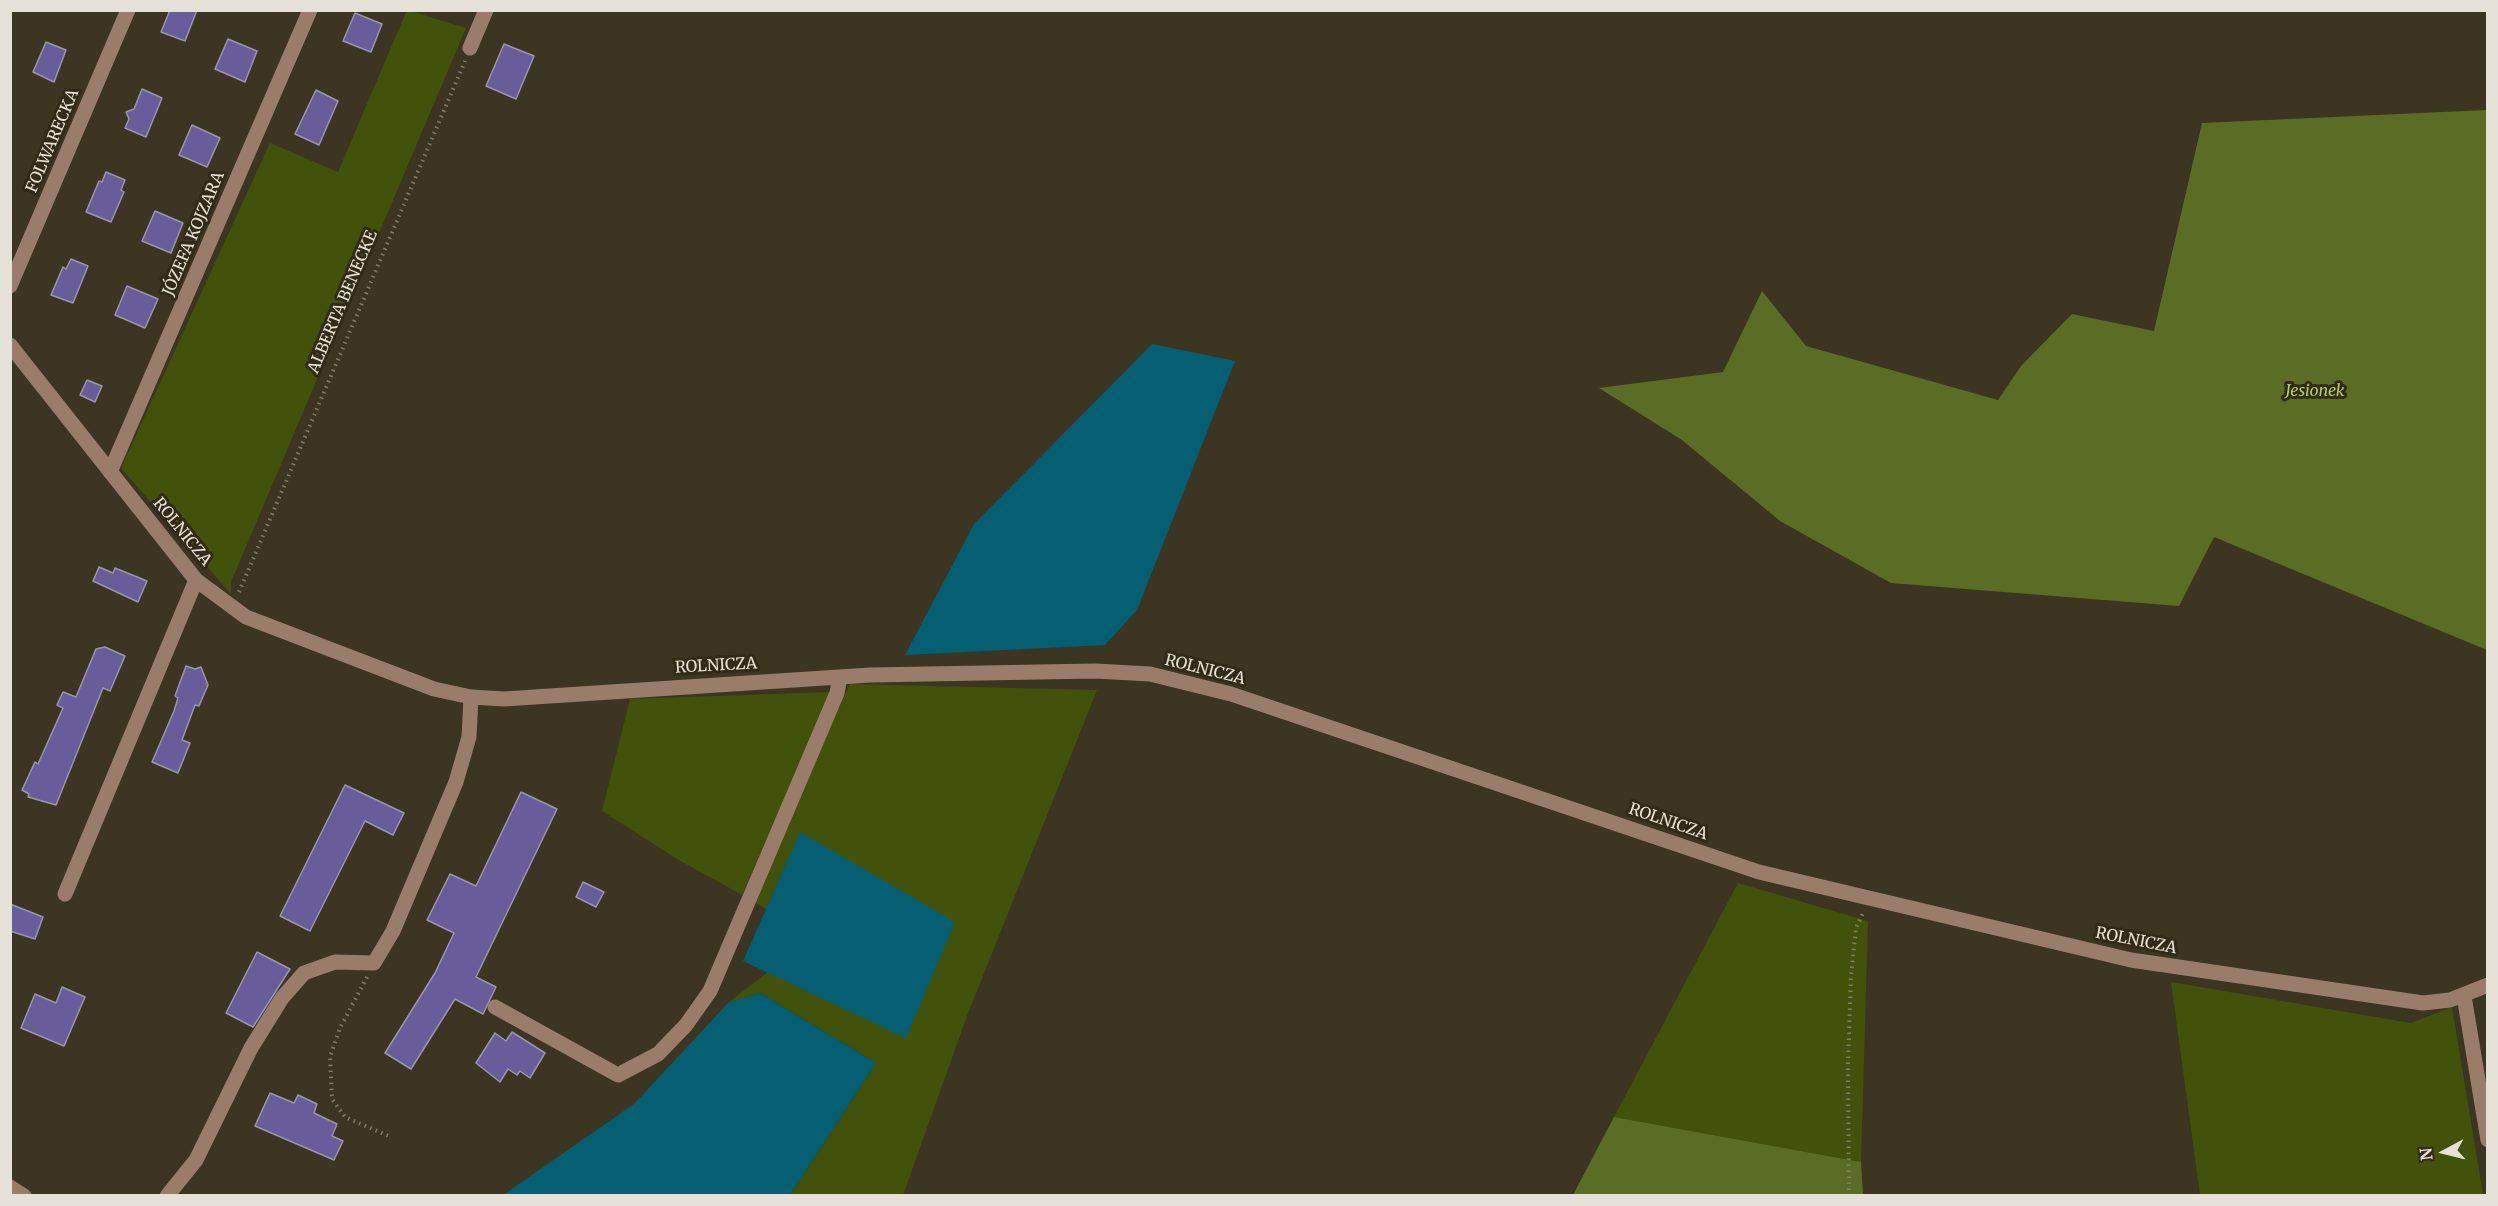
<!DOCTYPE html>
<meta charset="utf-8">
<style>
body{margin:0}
#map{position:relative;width:2498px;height:1206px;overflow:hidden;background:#3c3522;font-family:Merriweather,serif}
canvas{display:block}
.frame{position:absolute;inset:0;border:12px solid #e6e1d6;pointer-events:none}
.north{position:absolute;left:2414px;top:1122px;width:60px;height:60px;-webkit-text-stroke:4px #322b18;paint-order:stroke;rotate:263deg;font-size:16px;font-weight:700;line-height:24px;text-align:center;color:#e6e1d6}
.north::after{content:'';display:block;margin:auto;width:21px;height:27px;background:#e6e1d6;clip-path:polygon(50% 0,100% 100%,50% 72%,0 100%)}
</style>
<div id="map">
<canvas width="2498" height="1206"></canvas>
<div class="frame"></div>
<div class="north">N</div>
</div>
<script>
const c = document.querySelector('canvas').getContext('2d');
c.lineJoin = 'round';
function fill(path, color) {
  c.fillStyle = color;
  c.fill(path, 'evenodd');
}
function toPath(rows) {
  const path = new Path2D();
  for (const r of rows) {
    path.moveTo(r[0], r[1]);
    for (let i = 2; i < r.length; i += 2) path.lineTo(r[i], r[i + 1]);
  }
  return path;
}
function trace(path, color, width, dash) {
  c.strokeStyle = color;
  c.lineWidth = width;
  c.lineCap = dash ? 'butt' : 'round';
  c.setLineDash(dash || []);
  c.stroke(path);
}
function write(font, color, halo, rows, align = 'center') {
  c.font = font + ' Merriweather,serif';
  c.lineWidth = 6;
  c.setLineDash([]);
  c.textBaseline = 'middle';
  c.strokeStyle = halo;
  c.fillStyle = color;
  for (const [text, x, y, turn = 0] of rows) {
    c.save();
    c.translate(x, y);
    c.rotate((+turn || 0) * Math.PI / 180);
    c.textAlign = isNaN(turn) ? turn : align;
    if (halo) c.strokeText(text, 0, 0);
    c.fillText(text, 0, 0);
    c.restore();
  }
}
fill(toPath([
 [407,10,466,28,231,582,231,594,121,468,270,143,338,172],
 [850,684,1097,690,967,1016,903,1195,790,1195,876,1063,760,993,728,1003,768,972,906,1037,800,833,766,909,749,899],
 [830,692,742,895,677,859,602,811,630,699],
 [1738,883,1868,921,1861,1162,1614,1117],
 [2171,982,2411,1023,2452,1007,2483,1195,2200,1195]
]), '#42520b');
fill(toPath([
 [2487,110,2487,650,2214,537,2179,606,1891,583,1780,521,1682,440,1599,388,1723,372,1762,291,1806,346,1998,400,2021,366,2072,314,2154,331,2202,123],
 [1614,1117,1861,1162,1863,1195,1573,1195]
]), '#5b6d25');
fill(toPath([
 [1152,344,1235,361,1137,610,1105,645,905,655,974,524],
 [800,832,955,922,906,1038,743,961],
 [760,993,876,1063,790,1195,503,1195,634,1104,728,1003]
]), '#045f72');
const building = toPath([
 [170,10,197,10,185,41,161,32,170,10],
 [355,13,382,24,371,52,343,41,355,13],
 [228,39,257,51,245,82,215,69,228,39],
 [46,42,66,50,54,82,33,72,46,42],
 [504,44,534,56,516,99,486,86,504,44],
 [142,89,162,98,146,137,125,128,129,119,126,112,134,109,142,89],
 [316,90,338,101,319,145,295,134,316,90],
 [192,125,220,138,207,167,179,155,192,125],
 [106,172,125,180,121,190,124,192,111,222,86,212,99,181,102,182,106,172],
 [155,211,183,223,171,253,142,241,155,211],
 [71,259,88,266,73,303,51,295,63,267,66,269,71,259],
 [127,286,158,299,145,328,115,315,127,286],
 [87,380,102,386,95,402,80,395,87,380],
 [99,567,113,573,115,568,147,581,138,602,93,581,99,567],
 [105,647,125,656,110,691,103,688,56,805,28,797,29,794,22,790,35,762,38,764,63,708,57,705,63,692,76,697,96,649,105,647],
 [186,666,195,669,201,667,208,685,199,706,195,705,182,740,190,743,178,773,152,762,174,711,178,698,175,696,186,666],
 [345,785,404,813,393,835,365,821,310,931,280,916,345,785],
 [521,792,557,809,476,977,496,987,483,1014,455,999,411,1069,385,1053,435,973,454,933,427,920,450,874,476,886,521,792],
 [583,882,604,892,596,907,576,897,583,882],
 [10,904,43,917,35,939,10,931,10,904],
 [257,952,290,969,253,1027,226,1013,257,952],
 [62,987,85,997,64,1046,21,1028,35,994,56,1003,62,987],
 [512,1032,545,1053,530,1078,520,1071,517,1075,508,1069,500,1082,476,1063,495,1033,506,1041,512,1032],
 [270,1093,294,1103,298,1095,317,1104,314,1113,337,1124,332,1136,343,1141,334,1160,255,1126,270,1093]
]);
fill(building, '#685c9b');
trace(building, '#9996ac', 1.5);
trace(toPath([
 [239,592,465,61],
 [367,977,340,1028,330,1057,332,1099,345,1117,391,1137],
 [1849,1196,1848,1064,1851,976,1856,928,1863,913]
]), '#827c6d', 4, [1.5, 4.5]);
trace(toPath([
 [470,48,486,10],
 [10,286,128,10],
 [10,345,196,580,246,617,434,689,471,697,504,699,870,675,1095,671,1150,674,1231,694,1759,872,2131,960,2423,1003,2450,1000,2488,985],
 [110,472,310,10],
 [65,894,196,580],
 [2464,996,2488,1140],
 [495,1007,618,1075,658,1054,686,1025,710,991,837,693,840,677],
 [10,1187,24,1196],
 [167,1196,196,1160,251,1048,282,998,304,973,335,962,374,963,393,931,456,782,469,737,471,697]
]), '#9a7c6b', 15);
write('16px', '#e6e1d6', '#322b18', [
 ["FOLWARECKA",53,141,-67],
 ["JÓZEFA KOJZARA",194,234,-67],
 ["ALBERTA BENECKE",343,302,-67],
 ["ROLNICZA",182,532,51],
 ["ROLNICZA",716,666,-3],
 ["ROLNICZA",1205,670,14],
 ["ROLNICZA",1668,822,19],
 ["ROLNICZA",2136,941,11]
]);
write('italic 16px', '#b3cd6a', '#322b18', [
 ["Jesionek",2315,391]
]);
</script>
